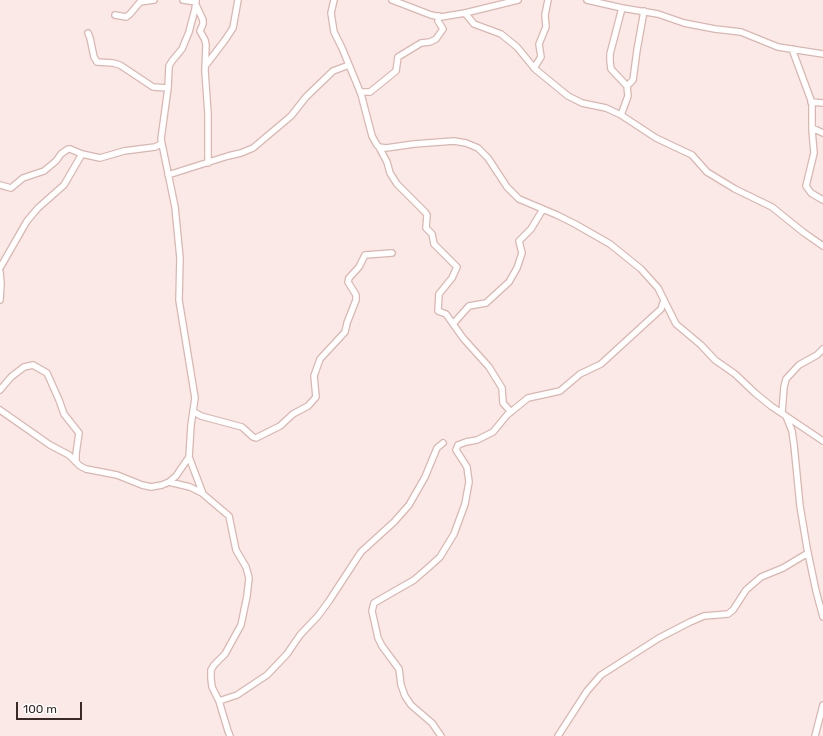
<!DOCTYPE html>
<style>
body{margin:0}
#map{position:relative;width:823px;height:736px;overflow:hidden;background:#fae9e6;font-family:Rubik,sans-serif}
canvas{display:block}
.scale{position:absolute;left:16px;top:702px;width:66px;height:18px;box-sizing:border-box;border:2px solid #392a28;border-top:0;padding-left:5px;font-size:12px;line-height:14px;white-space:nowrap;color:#392a28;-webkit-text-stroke:3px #fff;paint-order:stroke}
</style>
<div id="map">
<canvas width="823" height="736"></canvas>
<div class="scale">100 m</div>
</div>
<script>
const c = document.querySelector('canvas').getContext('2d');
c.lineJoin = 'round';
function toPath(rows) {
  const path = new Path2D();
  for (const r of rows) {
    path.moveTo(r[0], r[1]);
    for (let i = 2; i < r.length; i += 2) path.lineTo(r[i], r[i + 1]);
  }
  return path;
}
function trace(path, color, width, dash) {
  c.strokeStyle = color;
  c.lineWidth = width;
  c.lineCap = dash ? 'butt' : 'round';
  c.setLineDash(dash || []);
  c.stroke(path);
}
const minor = toPath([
 [183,0,196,2],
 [334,0,331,13,334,32,342,48,361,94,372,136,377,145,379,147,386,148,414,144,454,141,466,143,478,148,488,158,507,187,519,199,557,215,575,224,610,244,641,269,658,288,676,324,701,345,715,360,735,374,755,393,771,406,823,441],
 [392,0,431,15,441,17,465,13,518,0],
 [587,0,622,8,658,14,684,23,715,29,741,32,778,47,823,54],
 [196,5,203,20,203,24,200,31,205,40,206,45,205,71,208,114,208,163],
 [622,8,610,54,610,61,611,69,627,86],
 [465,13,474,24,501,34,517,47,535,69,568,96,582,103,606,108,621,115,656,138,692,155,707,172,735,189,772,207,803,232,823,246],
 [115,15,126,17,130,14,140,2,154,0],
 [88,33,90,38,94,57,97,62,113,63,120,65,153,87,168,88],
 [792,49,812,103,812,130,814,153,806,186,811,193,823,200],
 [206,65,225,40,233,28,238,0],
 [534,68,541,57,539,44,546,27,545,15,548,0],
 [360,92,370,92,396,71,398,57,421,43,430,42,436,39,443,29,438,21,439,16],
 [811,102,823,103],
 [621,115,628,96,627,86,633,80,637,50,644,11],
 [812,128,823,133],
 [379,147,387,162,390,173,397,184,425,212,427,215,426,228,432,234,434,244,457,267,452,278,439,294,438,311,446,314,463,338,489,367,502,388,503,403,511,412],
 [168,175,228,156,241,153,253,148,291,116,306,97,333,71,349,65],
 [0,185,11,188,23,178,44,171,56,161,61,154,68,149,70,149,82,154,100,158,124,151,155,147,161,144],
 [0,268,27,221,38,208,64,185,82,154],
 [0,272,1,284,0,300],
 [453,324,469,306,486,303,509,282,517,268,522,253,519,241,531,229,543,209],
 [0,390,11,377,24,367,33,365,47,373,59,400,64,414,79,433,76,454,76,462],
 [0,410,50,445,69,455,80,466,86,469,117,475,142,485,151,487,162,485,169,482,176,476,189,457,191,425,195,398,179,300,180,258,175,207,161,139,168,88,169,66,172,61,182,49,189,32,195,9,196,0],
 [194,412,201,416,242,427,253,437,256,438,280,426,293,414,308,406,316,397,314,376,320,359,345,332,347,323,356,300,356,295,348,282,349,278,359,267,365,255,392,253],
 [782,413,784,387,786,379,799,365,817,355,823,349],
 [786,416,792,431,794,445,800,506,807,548,816,591,823,617],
 [189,457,203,494,229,516,236,550,246,567,249,578,247,596,241,625,225,654,214,665,211,670,211,678,212,687,219,701,228,731,230,736],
 [169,482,190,487,202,493],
 [219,701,237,695,267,675,287,654,300,635,318,616,329,601,361,552,394,522,409,505,425,477,437,448,443,443],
 [441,736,432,723,411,705,405,696,401,685,399,669,382,646,378,638,372,611,374,603,414,580,429,567,440,557,454,534,465,504,469,482,467,467,456,450,458,445,466,442,477,440,493,432,507,415,528,398,560,391,580,374,601,364,661,309,664,300],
 [558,736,587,691,601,675,659,638,690,622,704,616,728,614,733,610,746,590,761,577,783,568,808,553],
 [815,736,823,705]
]);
trace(minor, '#dcb5ae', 8);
trace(minor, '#fff', 5.5);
</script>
